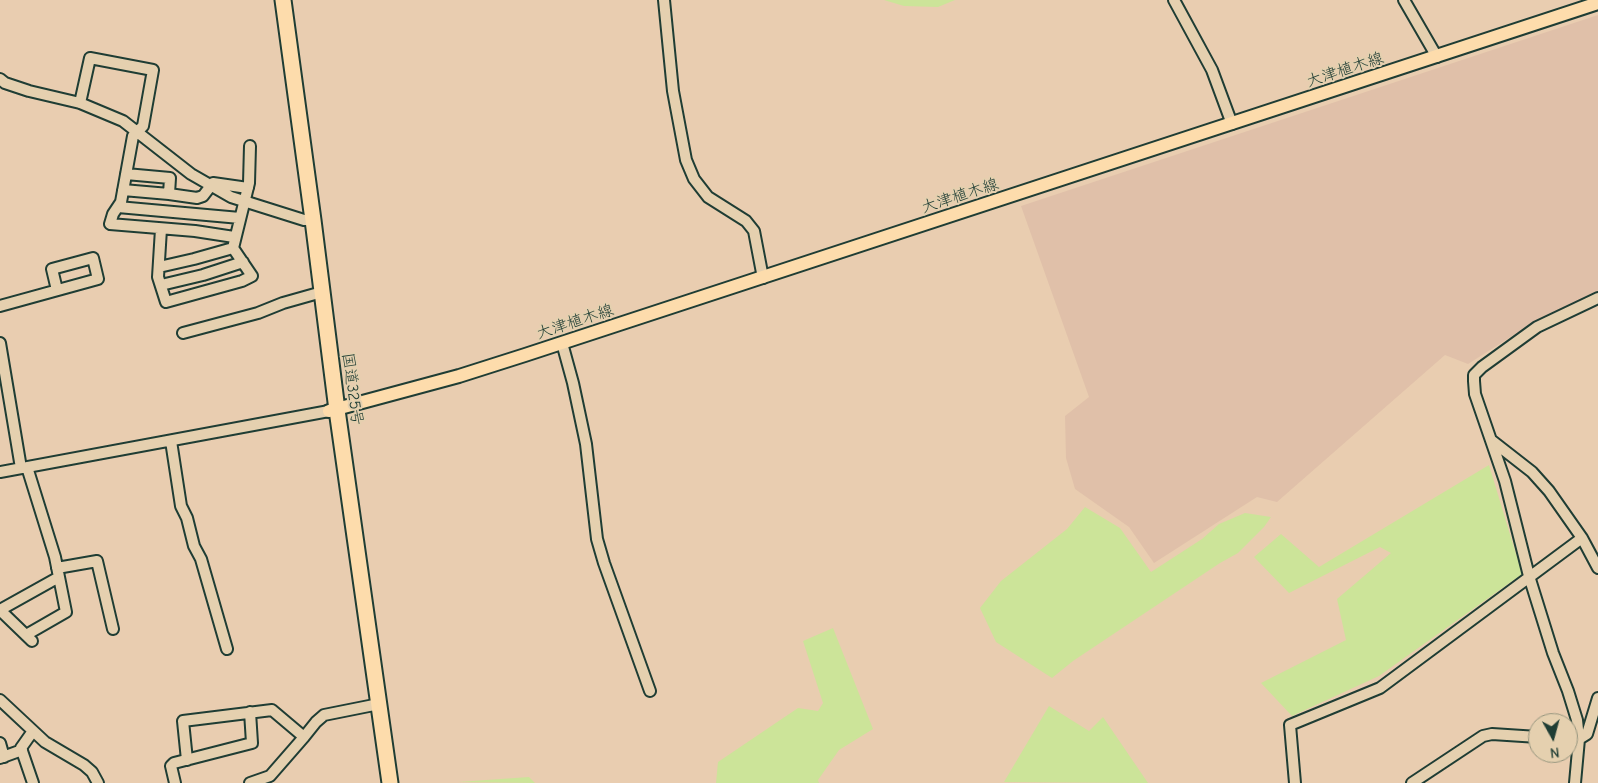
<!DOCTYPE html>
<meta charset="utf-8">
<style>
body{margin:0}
#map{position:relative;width:1598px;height:783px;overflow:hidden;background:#e9cdb0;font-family:"Comic Neue",sans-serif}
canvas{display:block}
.north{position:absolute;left:1528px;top:713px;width:50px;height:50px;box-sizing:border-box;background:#e5d0af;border:1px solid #96957e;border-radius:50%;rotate:173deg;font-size:14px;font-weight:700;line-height:20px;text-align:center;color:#1f3d34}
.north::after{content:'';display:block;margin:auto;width:18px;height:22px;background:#1f3d34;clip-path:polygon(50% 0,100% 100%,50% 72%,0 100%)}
</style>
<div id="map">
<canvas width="1598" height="783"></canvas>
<div class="north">N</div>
</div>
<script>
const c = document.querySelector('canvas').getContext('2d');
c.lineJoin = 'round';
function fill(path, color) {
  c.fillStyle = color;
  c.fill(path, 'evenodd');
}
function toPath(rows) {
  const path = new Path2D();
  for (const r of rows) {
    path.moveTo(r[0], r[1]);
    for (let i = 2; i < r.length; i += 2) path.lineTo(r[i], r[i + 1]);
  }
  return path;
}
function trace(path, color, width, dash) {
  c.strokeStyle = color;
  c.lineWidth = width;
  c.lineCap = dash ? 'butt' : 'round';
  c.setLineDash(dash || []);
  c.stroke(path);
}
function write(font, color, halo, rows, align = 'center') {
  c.font = font + ' "Comic Neue","Klee One",sans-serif';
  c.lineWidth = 4;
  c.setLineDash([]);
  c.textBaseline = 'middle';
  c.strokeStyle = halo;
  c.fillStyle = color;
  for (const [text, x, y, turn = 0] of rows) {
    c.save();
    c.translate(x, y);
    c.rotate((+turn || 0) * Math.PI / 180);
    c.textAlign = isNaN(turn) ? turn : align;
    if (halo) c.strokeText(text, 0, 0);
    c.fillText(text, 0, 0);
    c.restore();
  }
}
fill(toPath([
 [1598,15,1598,292,1531,324,1468,364,1445,355,1277,502,1257,497,1154,563,1129,527,1075,489,1066,458,1065,416,1089,397,1021,206]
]), '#e0c0a9');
fill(toPath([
 [884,0,955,0,938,7,904,6],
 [1489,465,1522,574,1379,676,1292,716,1261,683,1346,640,1337,599,1391,553,1380,547,1289,593,1254,557,1281,534,1319,567],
 [1085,507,1120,528,1151,572,1202,539,1219,524,1245,513,1271,517,1264,527,1238,553,1220,563,1073,661,1052,678,996,642,980,608,1001,581,1067,529],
 [833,628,873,729,839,750,818,780,819,783,716,783,718,762,798,708,818,711,823,703,803,641],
 [1049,706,1089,731,1103,717,1148,783,1004,782],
 [529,777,535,783,458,782]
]), '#cce499');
const minor = toPath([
 [664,0,673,91,686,160,694,179,708,197,746,221,754,231,763,278],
 [1174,0,1212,70,1232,124],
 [1404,0,1437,57],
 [0,79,5,83,29,91,80,103,123,121,191,174,231,197,304,220,313,220],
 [80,103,90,58,153,70,143,126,133,136,121,202,113,214,110,224,195,231,234,237],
 [126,174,170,178,169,194,197,198,203,196,213,183,248,188],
 [123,190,169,194],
 [118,207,240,218],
 [161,229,158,277,166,302,242,281,252,276,233,248,249,183,250,146],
 [159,267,194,259,233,248],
 [161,285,203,275,243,262],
 [0,306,98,279,93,258,52,269,57,290],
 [183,333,258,313,283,303,322,292],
 [0,343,21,468],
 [562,343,573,383,586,444,597,539,604,563,650,691],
 [1491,440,1532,472,1549,491,1582,538,1598,568],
 [171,441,181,506,187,518,194,546,201,559,227,649],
 [0,472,329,411],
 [57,568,97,561,113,629],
 [26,635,66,612,55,557,27,467],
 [32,641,0,610,59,577],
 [0,700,45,742,84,765,92,772,98,783],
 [33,731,21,748,33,783],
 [304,737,316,722,324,715,379,704],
 [1568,738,1579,739,1587,734,1598,698],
 [0,743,4,757],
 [0,758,22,750],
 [187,760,183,721,272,710,304,737,270,776,250,783],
 [175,783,171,766,174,763,252,743,250,712],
 [1295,783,1290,725,1380,688,1582,538],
 [1412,783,1483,736,1492,734,1538,737],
 [1575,783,1579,739,1577,720,1568,691,1553,653,1529,576,1505,481,1475,394,1474,381,1474,375,1482,367,1537,327,1598,298]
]);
const major = toPath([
 [329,411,459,376,525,355,1598,3]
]);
const highway = toPath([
 [283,0,313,220,337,410,390,783]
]);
trace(minor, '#1f3d34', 14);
trace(major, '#1f3d34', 16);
trace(highway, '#1f3d34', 19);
trace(minor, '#e5d0af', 10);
trace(major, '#fddcac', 12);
trace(highway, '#fddcac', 15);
write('16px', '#1f3d34', '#e5d0af', [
 ["大津植木線",1345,70,-18],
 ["大津植木線",960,196,-18],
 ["大津植木線",575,322,-18],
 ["国道325号",352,389,82]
]);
</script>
